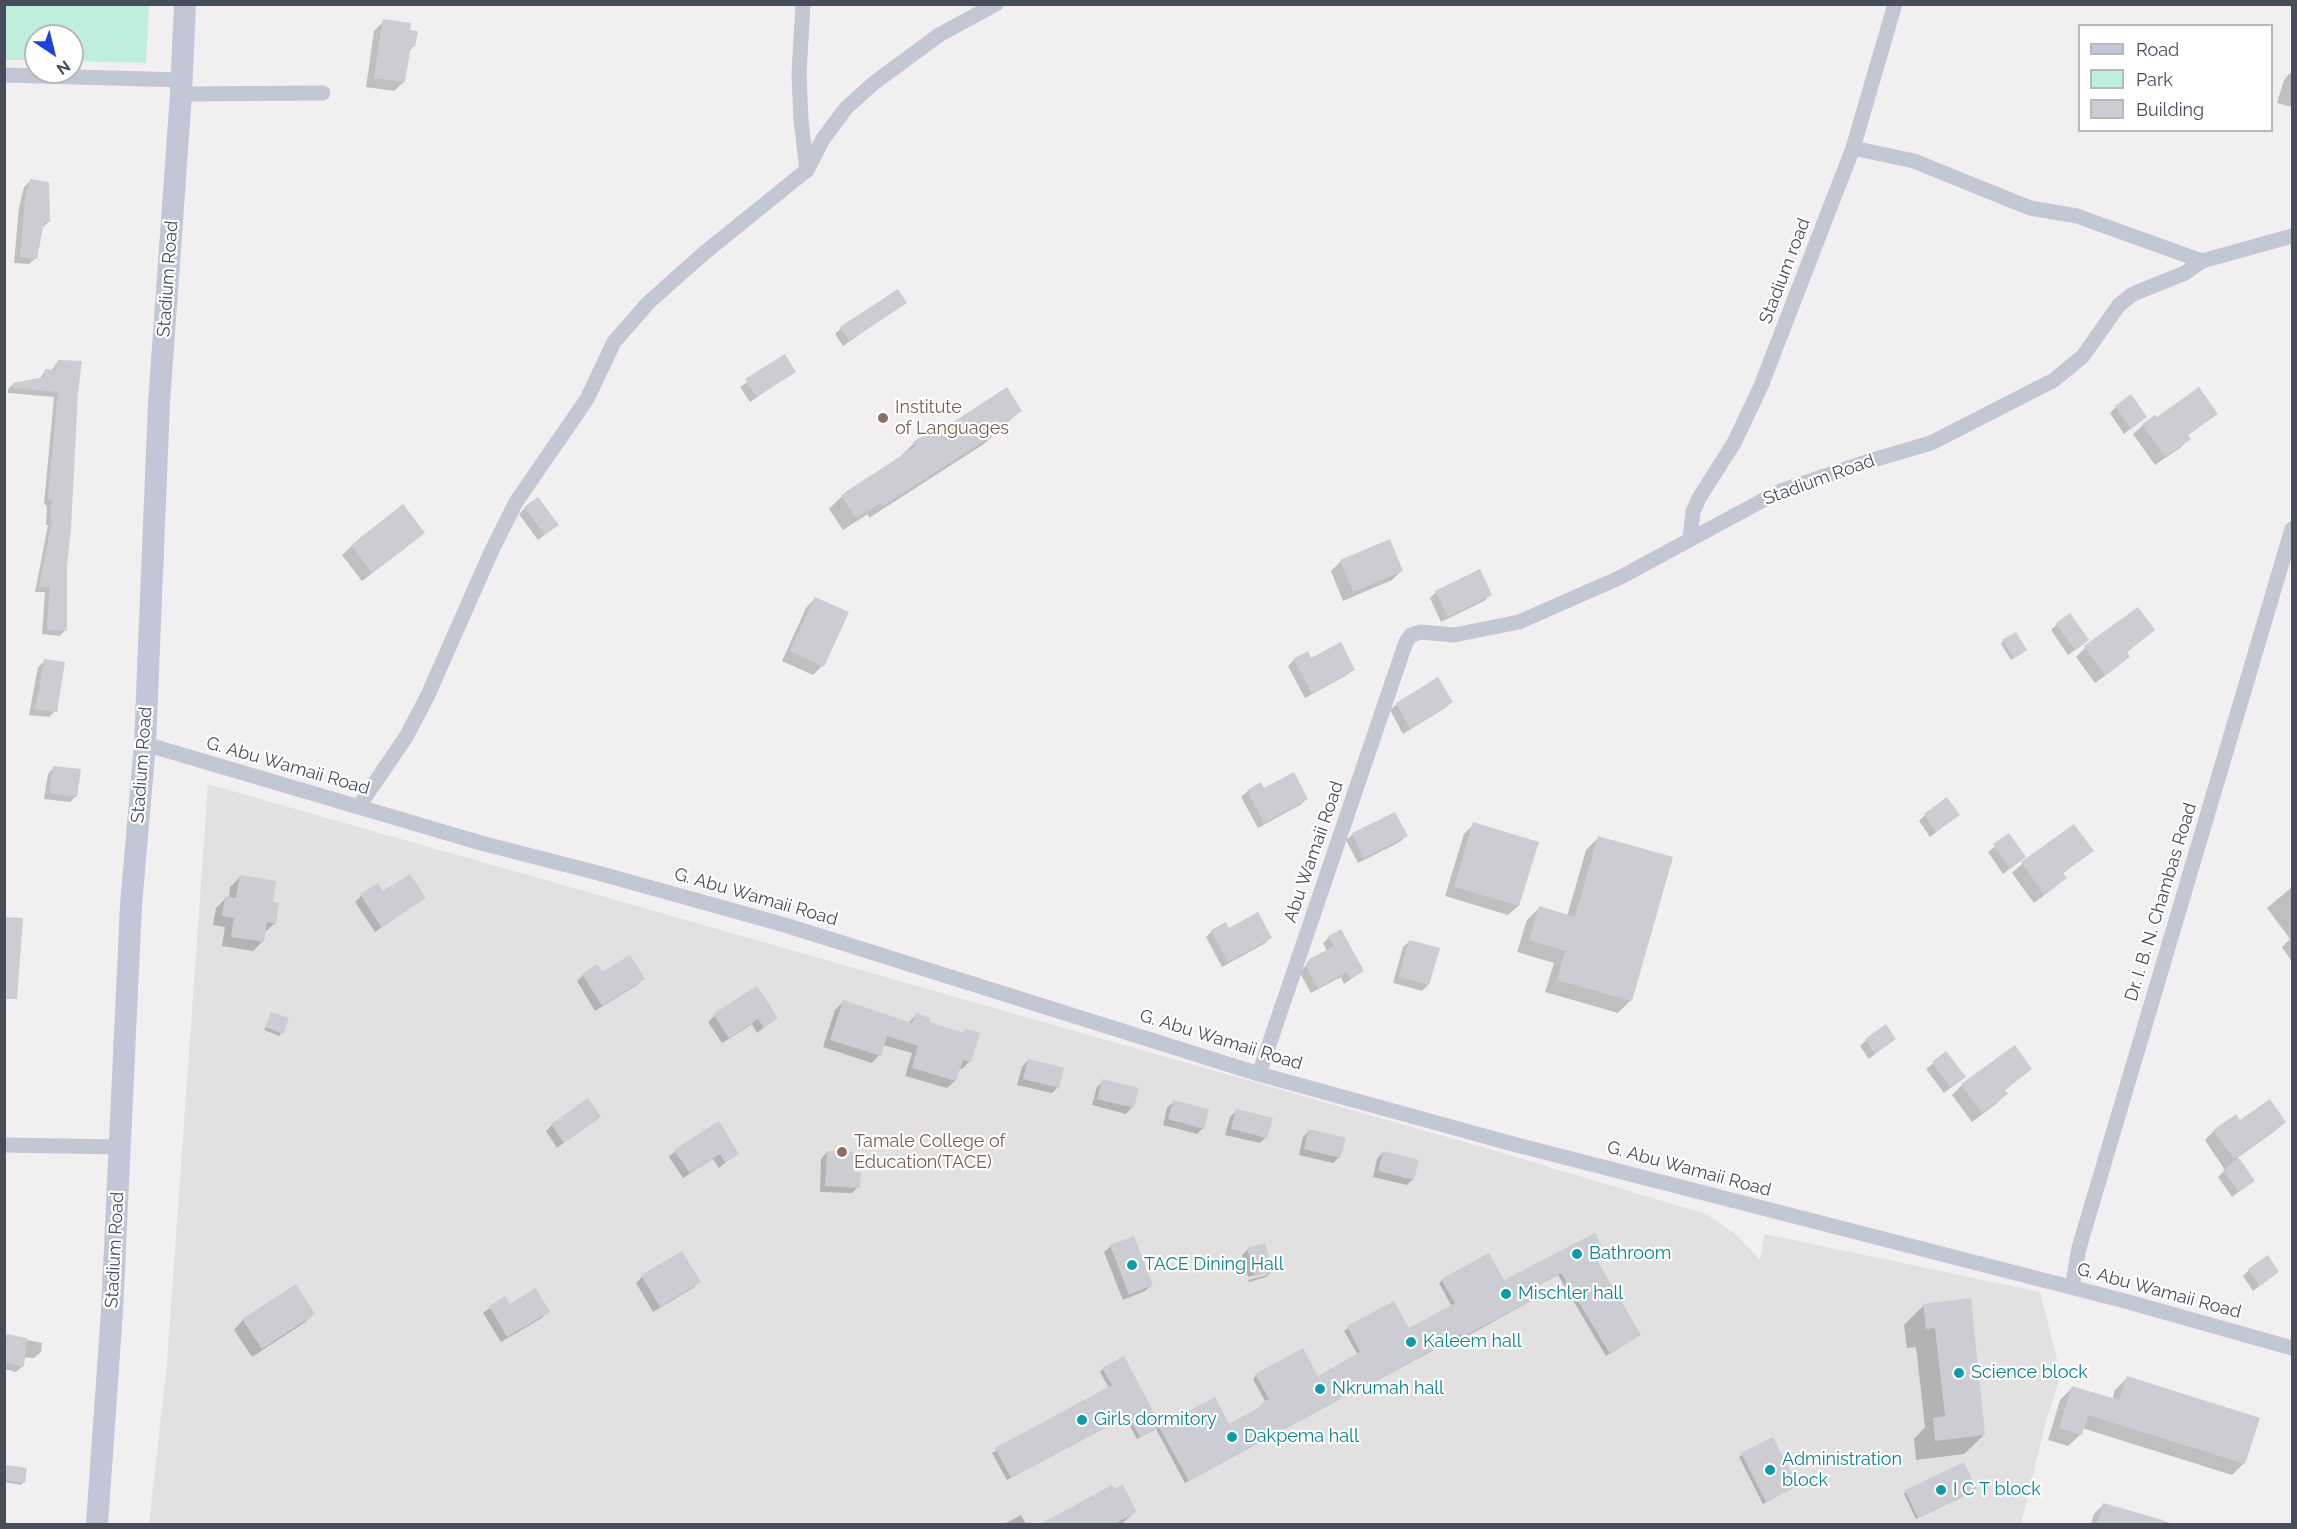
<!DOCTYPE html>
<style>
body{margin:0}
#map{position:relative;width:2297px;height:1529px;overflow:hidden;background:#f1efef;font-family:Raleway,sans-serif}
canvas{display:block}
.frame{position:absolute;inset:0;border:6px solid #474d5b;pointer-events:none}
.legend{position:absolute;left:2078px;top:24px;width:195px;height:108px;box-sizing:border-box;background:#fff;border:2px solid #b5b8bd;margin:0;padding:8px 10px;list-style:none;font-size:18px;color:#474d5b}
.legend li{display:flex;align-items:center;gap:12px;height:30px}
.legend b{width:30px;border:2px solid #b5b8bd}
.north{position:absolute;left:24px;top:24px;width:60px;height:60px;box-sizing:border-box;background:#fff;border:2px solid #b5b8bd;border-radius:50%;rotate:145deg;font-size:16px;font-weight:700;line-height:24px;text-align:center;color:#474d5b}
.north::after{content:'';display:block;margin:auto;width:21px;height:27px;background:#1e42db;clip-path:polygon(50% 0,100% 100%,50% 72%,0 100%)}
</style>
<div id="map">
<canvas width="2297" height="1529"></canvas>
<div class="frame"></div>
<ul class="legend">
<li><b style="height:8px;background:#c2c7d7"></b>Road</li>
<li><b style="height:16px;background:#beeedc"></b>Park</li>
<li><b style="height:16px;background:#cccdd3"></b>Building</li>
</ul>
<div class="north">N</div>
</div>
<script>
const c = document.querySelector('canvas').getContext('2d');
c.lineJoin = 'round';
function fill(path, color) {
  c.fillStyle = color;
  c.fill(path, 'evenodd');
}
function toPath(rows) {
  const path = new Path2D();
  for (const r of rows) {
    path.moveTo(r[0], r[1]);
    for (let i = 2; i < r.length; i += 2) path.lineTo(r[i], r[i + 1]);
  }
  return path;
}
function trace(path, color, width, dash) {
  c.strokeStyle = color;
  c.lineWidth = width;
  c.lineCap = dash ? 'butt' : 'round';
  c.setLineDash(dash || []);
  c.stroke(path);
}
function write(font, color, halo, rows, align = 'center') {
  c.font = font + ' Raleway,sans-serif';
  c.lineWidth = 4.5;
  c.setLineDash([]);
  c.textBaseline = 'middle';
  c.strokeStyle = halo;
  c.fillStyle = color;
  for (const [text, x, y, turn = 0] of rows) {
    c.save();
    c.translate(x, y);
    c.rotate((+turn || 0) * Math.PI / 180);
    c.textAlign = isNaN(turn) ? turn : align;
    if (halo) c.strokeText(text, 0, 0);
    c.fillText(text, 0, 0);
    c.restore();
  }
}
fill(toPath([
 [208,784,1489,1149,1706,1214,1734,1233,1760,1260,1765,1234,2040,1292,2061,1375,2047,1418,2021,1524,149,1524,167,1363]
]), '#e2e0e0');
fill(toPath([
 [5,4,149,5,146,63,72,61,72,36,36,36,36,60,5,60]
]), '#beeedc');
fill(toPath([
 [384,21,414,46,409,51,404,82,394,91,366,87,374,31],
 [2290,73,2292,74,2292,107,2277,103,2284,80],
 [30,181,48,222,42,228,36,258,29,264,14,263,19,207,24,187],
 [905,303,843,346,835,334,841,328],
 [784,356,794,372,750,402,740,387],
 [58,361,77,392,65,565,65,630,60,636,42,634,45,592,35,592,48,525,46,525,47,506,44,504,54,397,8,393,8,389,13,384,40,379,45,371,51,371],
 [2116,407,2145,417,2124,434,2110,413],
 [1020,411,984,444,869,518,868,514,843,530,829,509,842,496,901,456,914,443,934,430,937,435],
 [2216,413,2187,436,2189,439,2180,448,2155,465,2133,434,2143,425,2156,419],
 [525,508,557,525,538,540,519,514],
 [413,542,362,581,342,555,352,546],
 [1341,561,1401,571,1392,580,1343,601,1331,571],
 [1436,592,1490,595,1484,601,1441,622,1430,598],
 [815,598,822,666,813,675,782,661,806,608],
 [2057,624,2081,646,2068,655,2051,630],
 [2153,630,2126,653,2128,656,2118,666,2095,683,2076,657,2085,648],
 [2003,641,2023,653,2011,660,2001,644],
 [1294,660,1310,660,1353,669,1347,675,1305,698,1288,666],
 [45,661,55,711,49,717,29,715,38,667],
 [1452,702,1445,708,1403,734,1390,710,1397,704],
 [54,767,76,796,70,802,44,799,48,774],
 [1263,790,1306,799,1300,805,1258,828,1241,797,1248,791],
 [1925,815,1958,815,1930,837,1919,821],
 [1474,824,1537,843,1518,906,1508,915,1445,896,1464,834],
 [2074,826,2092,850,2062,874,2065,878,2055,887,2034,903,2012,873,2022,864],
 [1353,834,1406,836,1400,842,1358,863,1346,840],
 [2009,835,2024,857,2003,874,1988,852],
 [1598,838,1631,1000,1618,1013,1545,992,1554,963,1517,952,1527,920,1539,908,1567,916,1586,850],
 [240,877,272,903,275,923,264,933,263,941,253,951,222,946,225,927,213,925,216,908,226,898,229,899,230,887],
 [2292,887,2292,962,2282,947,2290,939,2267,908],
 [361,896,424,898,375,932,355,902],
 [1228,930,1270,938,1264,944,1222,967,1206,937,1212,931],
 [1329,937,1362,971,1344,984,1341,977,1311,993,1300,973,1309,961,1327,951,1323,943],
 [1410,941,1428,985,1422,991,1393,983,1403,947],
 [601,974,643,979,637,985,595,1011,577,981,583,975],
 [843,1002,908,1023,916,1015,928,1023,962,1034,966,1030,970,1061,962,1069,959,1068,955,1081,947,1088,905,1076,912,1053,883,1045,879,1055,872,1063,823,1047,835,1010],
 [272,1014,281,1033,279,1036,264,1030],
 [714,1016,776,1018,757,1033,752,1024,722,1043,708,1022],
 [1894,1039,1869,1059,1860,1046,1866,1040],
 [1946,1053,1964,1077,1944,1093,1926,1069],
 [1028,1060,1058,1087,1052,1093,1017,1085,1022,1067],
 [2030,1069,2004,1091,2006,1094,1996,1104,1972,1122,1952,1095,1962,1085],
 [1103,1081,1132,1107,1126,1114,1092,1105,1097,1087],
 [1173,1102,1203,1128,1197,1134,1163,1125,1167,1108],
 [1236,1111,1266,1137,1260,1143,1225,1135,1230,1117],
 [599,1117,557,1148,546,1131,552,1125],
 [2240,1122,2285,1122,2275,1131,2237,1158,2253,1181,2232,1197,2218,1177,2225,1170,2205,1140,2214,1131],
 [1309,1131,1339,1157,1333,1163,1299,1155,1303,1137],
 [675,1151,737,1153,719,1168,713,1159,683,1178,669,1157],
 [827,1152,853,1173,858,1187,852,1193,820,1192,821,1159],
 [1383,1152,1413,1179,1407,1185,1373,1177,1377,1159],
 [1111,1246,1152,1285,1145,1291,1123,1300,1104,1252],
 [1248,1249,1272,1271,1266,1277,1249,1282,1248,1280,1267,1275,1267,1272,1248,1277,1242,1255],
 [1602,1250,1593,1256,1640,1335,1606,1356,1558,1275,1533,1288,1537,1296,1534,1299,1460,1340,1458,1337,1365,1387,1364,1386,1185,1483,1156,1429,1137,1439,1125,1417,1007,1480,992,1453,1109,1388,1100,1372,1103,1369,1160,1428,1229,1426,1266,1403,1253,1379,1256,1375,1317,1378,1358,1355,1344,1331,1348,1328,1393,1303,1409,1330,1452,1307,1439,1283,1442,1280,1504,1282],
 [681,1253,699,1282,693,1288,653,1312,636,1283,642,1277],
 [2249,1270,2277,1272,2253,1291,2243,1276],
 [504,1298,509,1306,548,1311,542,1318,501,1342,483,1313],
 [1969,1300,1984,1435,1964,1454,1916,1460,1914,1439,1925,1427,1916,1347,1907,1348,1904,1325,1924,1305],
 [314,1313,304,1323,252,1357,234,1330,243,1320],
 [4,1335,42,1343,41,1352,34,1358,23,1357,23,1366,16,1372,4,1369],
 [2127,1378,2244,1463,2232,1475,2082,1428,2081,1434,2068,1446,2048,1440,2060,1400,2072,1388,2112,1400,2115,1390],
 [1742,1455,1796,1486,1763,1504,1739,1457],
 [4,1466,26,1469,24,1482,21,1485,4,1482],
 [1111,1487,1135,1511,1122,1524,1044,1524],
 [1906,1491,1973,1492,1916,1519,1904,1494],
 [2103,1505,2174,1524,2091,1524,2094,1514],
 [1021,1515,1026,1524,1004,1524]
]), '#0003');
fill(toPath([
 [383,19,411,23,410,30,418,31,415,47,411,46,405,82,374,78],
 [30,179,49,182,50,222,44,222,37,259,20,257,25,200],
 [898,289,907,303,849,341,840,327],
 [785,354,796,372,756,397,745,379],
 [58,360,82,361,78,392,71,529,67,566,67,631,47,630,50,587,39,587,52,520,50,520,52,500,48,499,58,392,13,388,13,383,44,377,45,369,55,370],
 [1007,387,1022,411,996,428,999,431,883,506,881,503,856,518,841,495,916,446,913,442,935,428,938,432],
 [2199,387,2218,414,2188,435,2191,439,2165,457,2142,424,2155,415,2157,417],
 [2131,394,2147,417,2131,429,2115,406],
 [538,497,559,525,545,535,524,507],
 [403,504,425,533,372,573,351,545],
 [1390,539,1403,571,1353,592,1340,560],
 [1480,569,1492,595,1448,617,1435,591],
 [815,597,849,612,824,667,790,651],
 [2138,607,2155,630,2127,652,2130,657,2105,675,2084,646],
 [2070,613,2089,640,2075,650,2056,623],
 [2016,632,2027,650,2014,658,2002,640],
 [1341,642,1355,670,1312,693,1293,659,1308,651,1311,658],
 [44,659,65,662,57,712,34,709,39,692],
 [1438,677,1453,702,1410,729,1396,703],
 [53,766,81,769,77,797,49,793],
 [1294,772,1308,799,1264,823,1247,790,1261,782,1264,788],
 [1947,797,1960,815,1936,832,1924,814],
 [1395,812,1408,836,1364,858,1352,833],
 [1473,822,1539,842,1519,906,1454,887],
 [2074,824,2094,851,2063,873,2067,878,2044,894,2021,862],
 [2009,833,2026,857,2010,869,1993,844],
 [1598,836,1673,857,1632,1001,1557,980,1565,951,1529,940,1539,906,1575,917],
 [410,874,426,898,381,927,360,894,378,883,383,891],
 [240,875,276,881,273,902,279,903,276,924,267,922,264,942,231,937,234,918,222,916,225,896,236,898],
 [1258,912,1272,938,1228,962,1211,930,1226,922,1229,928],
 [4,917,23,918,17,999,4,999],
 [1341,929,1364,971,1351,979,1347,972,1318,988,1306,966,1308,960,1334,946,1328,936],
 [1409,940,1440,948,1429,985,1399,977],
 [630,955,645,979,602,1006,582,974,597,964,602,972],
 [757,986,778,1018,764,1028,758,1019,729,1038,713,1014],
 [843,1000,912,1023,916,1013,930,1018,930,1022,964,1033,965,1029,980,1033,971,1062,963,1060,956,1081,912,1068,918,1046,887,1036,881,1056,830,1040],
 [271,1012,289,1018,283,1034,265,1027],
 [1886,1024,1896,1039,1875,1054,1865,1039],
 [2015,1045,2032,1069,2005,1090,2008,1094,1982,1113,1961,1084],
 [1946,1051,1966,1077,1951,1088,1932,1062],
 [1028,1059,1064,1068,1059,1088,1023,1079],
 [1102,1079,1139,1088,1134,1108,1097,1099],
 [588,1098,601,1117,564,1143,551,1124],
 [2270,1099,2286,1122,2234,1159,2213,1130,2236,1114,2240,1120],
 [1173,1100,1209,1109,1204,1129,1168,1119],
 [1236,1109,1273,1118,1267,1138,1231,1129],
 [719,1121,739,1154,725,1163,720,1154,690,1173,674,1150],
 [1309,1129,1346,1138,1340,1158,1304,1149],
 [827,1151,855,1152,854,1172,861,1172,860,1188,825,1186],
 [1383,1151,1419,1160,1414,1180,1378,1171],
 [2239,1158,2255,1181,2239,1192,2223,1170],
 [1595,1233,1604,1250,1594,1255,1641,1335,1610,1354,1561,1273,1534,1287,1539,1296,1463,1337,1462,1334,1368,1385,1367,1384,1189,1481,1159,1427,1140,1437,1128,1415,1011,1478,995,1448,1112,1385,1102,1368,1124,1356,1161,1426,1215,1397,1229,1424,1262,1406,1261,1404,1269,1399,1255,1374,1303,1348,1318,1376,1360,1352,1347,1326,1394,1301,1409,1328,1455,1303,1441,1279,1489,1253,1504,1280],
 [1134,1236,1153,1285,1129,1295,1110,1245],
 [1265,1243,1273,1271,1255,1277,1247,1248],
 [682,1251,701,1282,660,1307,641,1275],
 [2268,1255,2279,1272,2260,1286,2248,1269],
 [296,1284,315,1314,262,1349,242,1319],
 [536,1288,550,1312,507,1337,489,1306,505,1296,510,1304],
 [1971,1298,1985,1435,1935,1441,1933,1418,1945,1416,1935,1328,1926,1329,1923,1304],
 [7,1334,27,1338,24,1367,4,1362],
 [2127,1376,2260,1418,2245,1464,2088,1415,2082,1435,2059,1428,2072,1386,2119,1400],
 [1773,1437,1798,1486,1766,1502,1741,1453],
 [1964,1462,1977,1490,1918,1518,1905,1490],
 [7,1465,27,1468,25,1483,4,1480],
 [1112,1485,1114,1489,1123,1485,1137,1512,1114,1524,1040,1524],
 [2103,1503,2163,1520,2162,1524,2097,1524]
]), '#cccdd3');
trace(toPath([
 [803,4,799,74,801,120,807,170],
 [4,75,182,80],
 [181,94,323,93],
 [1853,148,1914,161,2030,208,2077,216,2202,261,2292,236],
 [1690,540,1693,512,1699,498,1734,443,1761,386,1853,148,1895,4],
 [145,744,481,843,598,873,785,925,1259,1074,1513,1144,2125,1301,2292,1348],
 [359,806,406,737,427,697,492,550,516,502,587,399,614,342,648,303,703,254,807,170,823,139,846,108,874,83,939,35,996,4],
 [1259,1074,1406,642,1411,635,1421,632,1454,635,1519,622,1619,578,1780,491,1866,462,1931,443,2054,380,2083,356,2119,305,2133,294,2185,273,2202,261],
 [4,1145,120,1147],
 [2072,1287,2079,1248,2292,529]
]), '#c2c7d3', 15);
trace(toPath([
 [97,1524,112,1311,131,905,145,744,159,403,181,94,185,4]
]), '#c2c7d7', 22);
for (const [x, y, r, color] of [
 [883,418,6,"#8d6e63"],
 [842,1152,6,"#8d6e63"],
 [1577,1254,6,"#0f9aa8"],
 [1132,1265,6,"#0f9aa8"],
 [1506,1294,6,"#0f9aa8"],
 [1411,1342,6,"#0f9aa8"],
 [1959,1373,6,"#0f9aa8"],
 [1320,1389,6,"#0f9aa8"],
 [1082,1420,6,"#0f9aa8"],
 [1232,1437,6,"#0f9aa8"],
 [1770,1470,6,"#0f9aa8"],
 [1941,1490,6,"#0f9aa8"]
]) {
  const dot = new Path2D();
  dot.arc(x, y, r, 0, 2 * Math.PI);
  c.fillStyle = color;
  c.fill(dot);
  trace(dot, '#fff', 2);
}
write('18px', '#474d5b', '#fff', [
 ["Stadium road",1785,271,-69],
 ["Stadium Road",168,279,-86],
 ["Stadium Road",1819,480,-20],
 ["Stadium Road",142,765,-86],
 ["G. Abu Wamaii Road",288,766,16],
 ["Abu Wamaii Road",1314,852,-71],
 ["G. Abu Wamaii Road",756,897,16],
 ["Dr. I. B. N. Chambas Road",2161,902,-73],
 ["G. Abu Wamaii Road",1221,1040,17],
 ["G. Abu Wamaii Road",1689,1169,15],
 ["Stadium Road",115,1250,-87],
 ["G. Abu Wamaii Road",2159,1291,15]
]);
write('18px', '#785e54', '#fff', [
 ["Institute",895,408],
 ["of Languages",895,429],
 ["Tamale College of",854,1142],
 ["Education(TACE)",854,1163]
], 'left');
write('18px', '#0d838f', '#fff', [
 ["Bathroom",1589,1254],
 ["TACE Dining Hall",1144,1265],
 ["Mischler hall",1518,1294],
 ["Kaleem hall",1423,1342],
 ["Science block",1971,1373],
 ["Nkrumah hall",1332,1389],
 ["Girls dormitory",1094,1420],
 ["Dakpema hall",1244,1437],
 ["Administration",1782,1460],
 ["block",1782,1481],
 ["I C T block",1953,1490]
], 'left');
</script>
